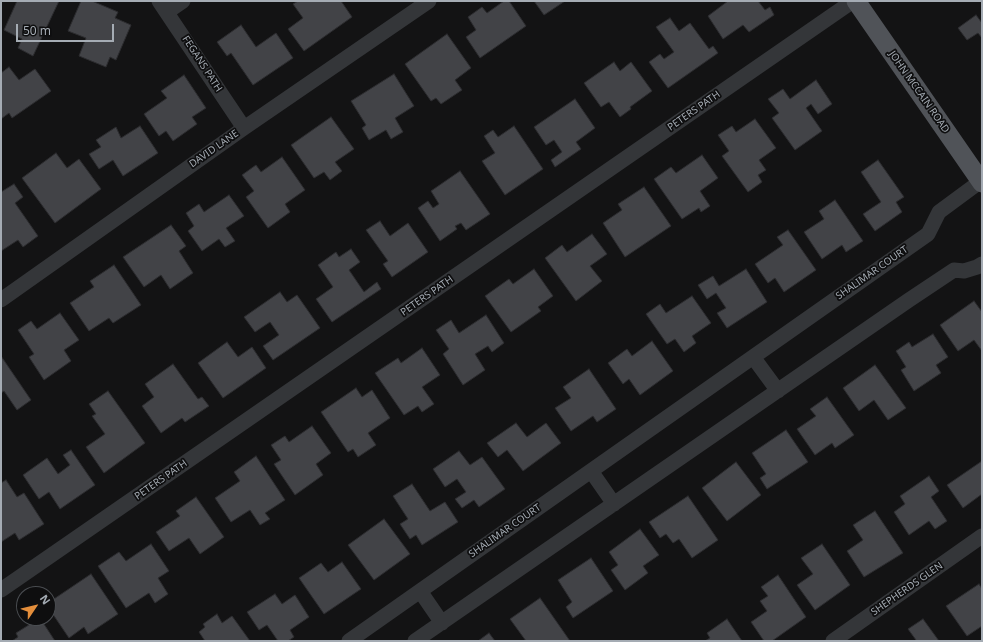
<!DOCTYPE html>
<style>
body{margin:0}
#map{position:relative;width:983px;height:642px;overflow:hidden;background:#131314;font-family:"Noto Sans",sans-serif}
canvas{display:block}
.frame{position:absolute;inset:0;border:2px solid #a5acb4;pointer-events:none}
.north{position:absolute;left:16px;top:586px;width:40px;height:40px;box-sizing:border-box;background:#0e0e0f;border:1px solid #4a4d51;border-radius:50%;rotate:55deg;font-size:11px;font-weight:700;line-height:16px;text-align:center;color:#a5acb4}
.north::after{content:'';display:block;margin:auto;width:14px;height:18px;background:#e48e3b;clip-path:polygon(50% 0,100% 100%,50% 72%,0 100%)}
.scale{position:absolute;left:16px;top:24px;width:98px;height:18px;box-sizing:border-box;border:2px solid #a5acb4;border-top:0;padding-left:5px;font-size:12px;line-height:14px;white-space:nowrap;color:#a5acb4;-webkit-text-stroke:3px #0e0e0f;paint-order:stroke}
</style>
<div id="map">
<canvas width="983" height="642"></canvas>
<div class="frame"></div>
<div class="north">N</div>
<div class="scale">50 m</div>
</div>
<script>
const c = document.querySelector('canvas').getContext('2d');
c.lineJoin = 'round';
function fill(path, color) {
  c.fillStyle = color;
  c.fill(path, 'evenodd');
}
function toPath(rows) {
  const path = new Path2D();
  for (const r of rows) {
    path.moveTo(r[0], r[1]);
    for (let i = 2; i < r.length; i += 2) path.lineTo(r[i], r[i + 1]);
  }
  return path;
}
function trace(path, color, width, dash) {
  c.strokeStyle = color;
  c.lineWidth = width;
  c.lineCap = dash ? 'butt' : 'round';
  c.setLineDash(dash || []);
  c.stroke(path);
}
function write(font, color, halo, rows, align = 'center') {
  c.font = font + ' "Noto Sans",sans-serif';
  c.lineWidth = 3.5;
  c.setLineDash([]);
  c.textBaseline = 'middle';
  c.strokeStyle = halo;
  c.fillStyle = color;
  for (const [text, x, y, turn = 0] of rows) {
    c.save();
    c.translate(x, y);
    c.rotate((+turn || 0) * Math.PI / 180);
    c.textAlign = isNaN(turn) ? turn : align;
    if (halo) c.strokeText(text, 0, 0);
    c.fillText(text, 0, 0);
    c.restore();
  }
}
const building = toPath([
 [17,1,59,1,33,56,18,48,22,39,4,30,17,1],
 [81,1,92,1,118,12,115,18,131,25,116,60,110,57,106,67,79,56,86,38,68,31,81,1],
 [298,1,341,1,352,17,304,51,288,29,303,18,293,4,298,1],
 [504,1,509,1,526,26,480,58,466,37,476,30,468,17,482,7,487,13,504,1],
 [534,1,565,1,544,15,534,1],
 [728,1,758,1,765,10,770,7,774,15,749,32,743,25,723,39,708,16,728,1],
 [976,15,982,23,982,38,978,33,967,40,958,28,976,15],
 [670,18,679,31,690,23,709,49,713,46,718,53,668,88,649,62,660,54,664,59,674,52,656,27,670,18],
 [241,25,256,47,276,33,293,58,253,85,231,53,227,56,217,42,241,25],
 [447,34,471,68,455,80,462,90,441,104,436,98,431,101,405,64,447,34],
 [614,62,620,71,631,62,652,91,630,107,631,109,620,117,609,102,601,107,584,83,614,62],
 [9,67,19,80,35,69,51,91,12,118,9,113,1,119,1,73,9,67],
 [394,74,414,106,395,118,403,132,391,139,386,130,369,140,362,128,366,125,351,101,394,74],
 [184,75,206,108,192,117,197,124,173,141,166,131,159,136,144,114,167,98,161,91,184,75],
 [816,80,832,104,818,114,811,104,806,108,822,131,795,150,772,118,779,113,768,99,783,89,790,99,816,80],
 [575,99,595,128,576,142,581,149,555,167,551,160,562,152,554,140,546,145,534,127,575,99],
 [331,117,354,149,335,162,342,171,330,180,324,172,314,178,291,145,331,117],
 [755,119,776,148,759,160,766,170,758,175,762,182,748,192,722,156,729,151,718,135,732,126,736,132,755,119],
 [140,126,158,153,123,176,113,160,99,169,89,154,101,147,96,140,116,127,121,138,140,126],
 [514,126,543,169,505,195,482,161,495,153,484,136,493,130,498,137,514,126],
 [56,153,67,168,79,159,101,189,55,223,22,178,56,153],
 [702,155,718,178,700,191,710,206,701,212,699,208,682,219,654,179,671,167,676,173,702,155],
 [282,157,305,190,285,204,290,212,268,228,246,197,254,191,242,175,256,165,261,172,282,157],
 [878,160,904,197,896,202,902,212,875,231,863,214,881,202,861,172,878,160],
 [460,171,490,214,466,230,461,223,455,226,457,229,440,241,418,208,428,201,433,208,439,204,431,191,460,171],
 [14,184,23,197,15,203,38,236,23,247,18,240,1,251,1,192,14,184],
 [644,187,671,226,625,257,603,223,622,210,618,204,644,187],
 [229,195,244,216,226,228,235,241,225,247,219,239,202,251,188,231,194,226,186,213,199,204,204,212,229,195],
 [835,200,863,241,846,252,842,245,822,259,804,232,824,219,819,211,835,200],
 [380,221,390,236,408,223,428,252,392,277,383,264,388,261,366,230,380,221],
 [171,225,186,246,179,251,193,273,170,289,161,275,144,287,123,257,171,225],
 [788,230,816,270,784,292,775,278,768,283,755,264,783,245,777,237,788,230],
 [592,234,607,254,590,266,602,281,576,301,545,258,562,245,567,252,592,234],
 [351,249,360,262,349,270,364,292,377,282,381,289,332,322,316,299,333,287,318,265,336,252,339,257,351,249],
 [114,265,141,305,113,323,109,318,89,331,70,303,94,287,90,281,114,265],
 [534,269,553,296,538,307,541,311,511,332,485,296,509,279,513,284,534,269],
 [746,269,767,302,727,328,717,313,726,308,716,293,707,299,698,285,713,276,719,286,746,269],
 [280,292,287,302,297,295,320,328,273,360,263,346,279,335,270,322,255,332,244,317,280,292],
 [692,296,711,323,692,336,696,343,684,352,675,339,667,344,646,314,660,304,666,313,692,296],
 [974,301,982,312,982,351,974,340,958,351,940,325,974,301],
 [60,313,79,340,64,350,71,361,44,380,29,357,34,354,18,330,31,321,37,329,60,313],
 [486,315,504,343,492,352,488,346,475,354,485,370,463,385,443,354,449,349,436,330,451,320,459,333,486,315],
 [933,334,948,357,936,365,941,373,914,391,901,370,906,367,896,351,909,342,912,347,933,334],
 [652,341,673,371,640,395,629,379,623,384,608,363,627,349,632,356,652,341],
 [227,342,238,357,252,347,266,368,223,398,198,363,227,342],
 [422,348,440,375,422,387,434,404,422,412,418,406,404,415,375,373,398,358,401,363,422,348],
 [1,356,31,400,17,410,4,391,1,393,1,356],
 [173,364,198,399,202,397,209,406,185,422,182,418,161,433,142,406,154,397,145,384,173,364],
 [875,365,906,408,888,420,874,400,859,411,843,388,875,365],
 [589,369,616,409,597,422,593,416,571,431,555,408,571,398,563,387,589,369],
 [356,388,362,397,372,390,390,418,368,433,376,445,358,457,353,449,348,452,321,412,356,388],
 [108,391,145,443,104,473,86,447,105,434,92,416,96,414,89,404,108,391],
 [827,397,854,435,835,448,832,443,815,455,797,429,816,416,810,409,827,397],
 [516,423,527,437,546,423,561,443,523,471,507,450,498,457,487,443,516,423],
 [312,426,331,453,316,464,323,475,295,495,274,464,281,460,271,445,285,436,289,442,312,426],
 [786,430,808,462,767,489,760,478,766,474,752,453,786,430],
 [71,450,95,485,60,509,49,492,39,499,23,475,47,458,58,474,70,465,63,455,71,450],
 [459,451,470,465,482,457,505,489,479,507,474,500,462,508,455,499,466,492,457,479,445,487,433,469,459,451],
 [256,456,285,500,265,513,270,519,260,525,250,510,231,522,215,498,240,481,234,472,256,456],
 [982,461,982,494,963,508,947,485,982,461],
 [736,462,761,495,727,521,702,488,736,462],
 [929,476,939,491,931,497,947,521,935,529,929,521,909,535,894,512,905,504,900,496,929,476],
 [6,480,17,497,24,493,44,524,19,540,15,533,1,542,1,483,6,480],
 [412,484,430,511,445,502,458,522,422,545,416,535,410,539,400,524,408,519,393,496,412,484],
 [688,496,718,540,692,558,679,539,673,543,666,534,660,538,649,522,688,496],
 [196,497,224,537,200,554,189,538,169,551,156,532,180,516,176,511,196,497],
 [875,511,903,553,864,577,847,551,863,540,853,525,875,511],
 [384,519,410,554,374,580,348,545,384,519],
 [640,529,659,555,643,566,648,573,625,590,611,570,618,565,609,552,640,529],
 [151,544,169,571,158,578,168,594,155,603,149,593,126,608,98,566,119,552,126,561,151,544],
 [822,544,850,585,815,610,797,585,813,574,801,558,822,544],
 [591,558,613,591,573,618,566,607,572,602,558,580,591,558],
 [342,562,361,589,324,614,299,578,321,563,328,572,342,562],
 [91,574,118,614,88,634,84,627,69,638,48,607,48,603,91,574],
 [778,575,806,617,772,641,764,641,751,622,767,611,760,601,768,596,761,587,778,575],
 [979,584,982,589,982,626,967,636,946,606,979,584],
 [275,594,282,604,295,595,309,617,290,630,294,637,288,641,278,641,267,625,259,630,247,612,275,594],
 [540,598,570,641,526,641,510,619,540,598],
 [217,614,222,623,232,616,250,641,205,641,199,632,205,627,203,624,217,614],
 [40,618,55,641,12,641,18,637,16,633,40,618],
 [727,619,742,641,705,641,710,638,707,633,727,619],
 [923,619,939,641,915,641,916,640,908,629,923,619],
 [489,633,495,641,478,641,489,633]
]);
fill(building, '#424347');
trace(building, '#2d2d30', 1);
trace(toPath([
 [159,1,244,128],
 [167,12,183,1],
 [1,300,244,128,429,1],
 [753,357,778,391],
 [591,471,614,504],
 [1,590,853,1],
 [420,591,442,623],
 [349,641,928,234,939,212,981,181],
 [415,641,909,300,954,270,964,271,977,267,982,264],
 [833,641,982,536]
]), '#343639', 15);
trace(toPath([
 [856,1,982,183]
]), '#505358', 19);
write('10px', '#a5acb4', '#0e0e0f', [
 ["FEGANS PATH",202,64,57],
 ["JOHN MCCAIN ROAD",919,92,55],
 ["PETERS PATH",694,111,-35],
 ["DAVID LANE",214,149,-35],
 ["SHALIMAR COURT",872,273,-35],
 ["PETERS PATH",427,296,-35],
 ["PETERS PATH",161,480,-35],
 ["SHALIMAR COURT",505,531,-35],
 ["SHEPHERDS GLEN",907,589,-35]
]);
</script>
